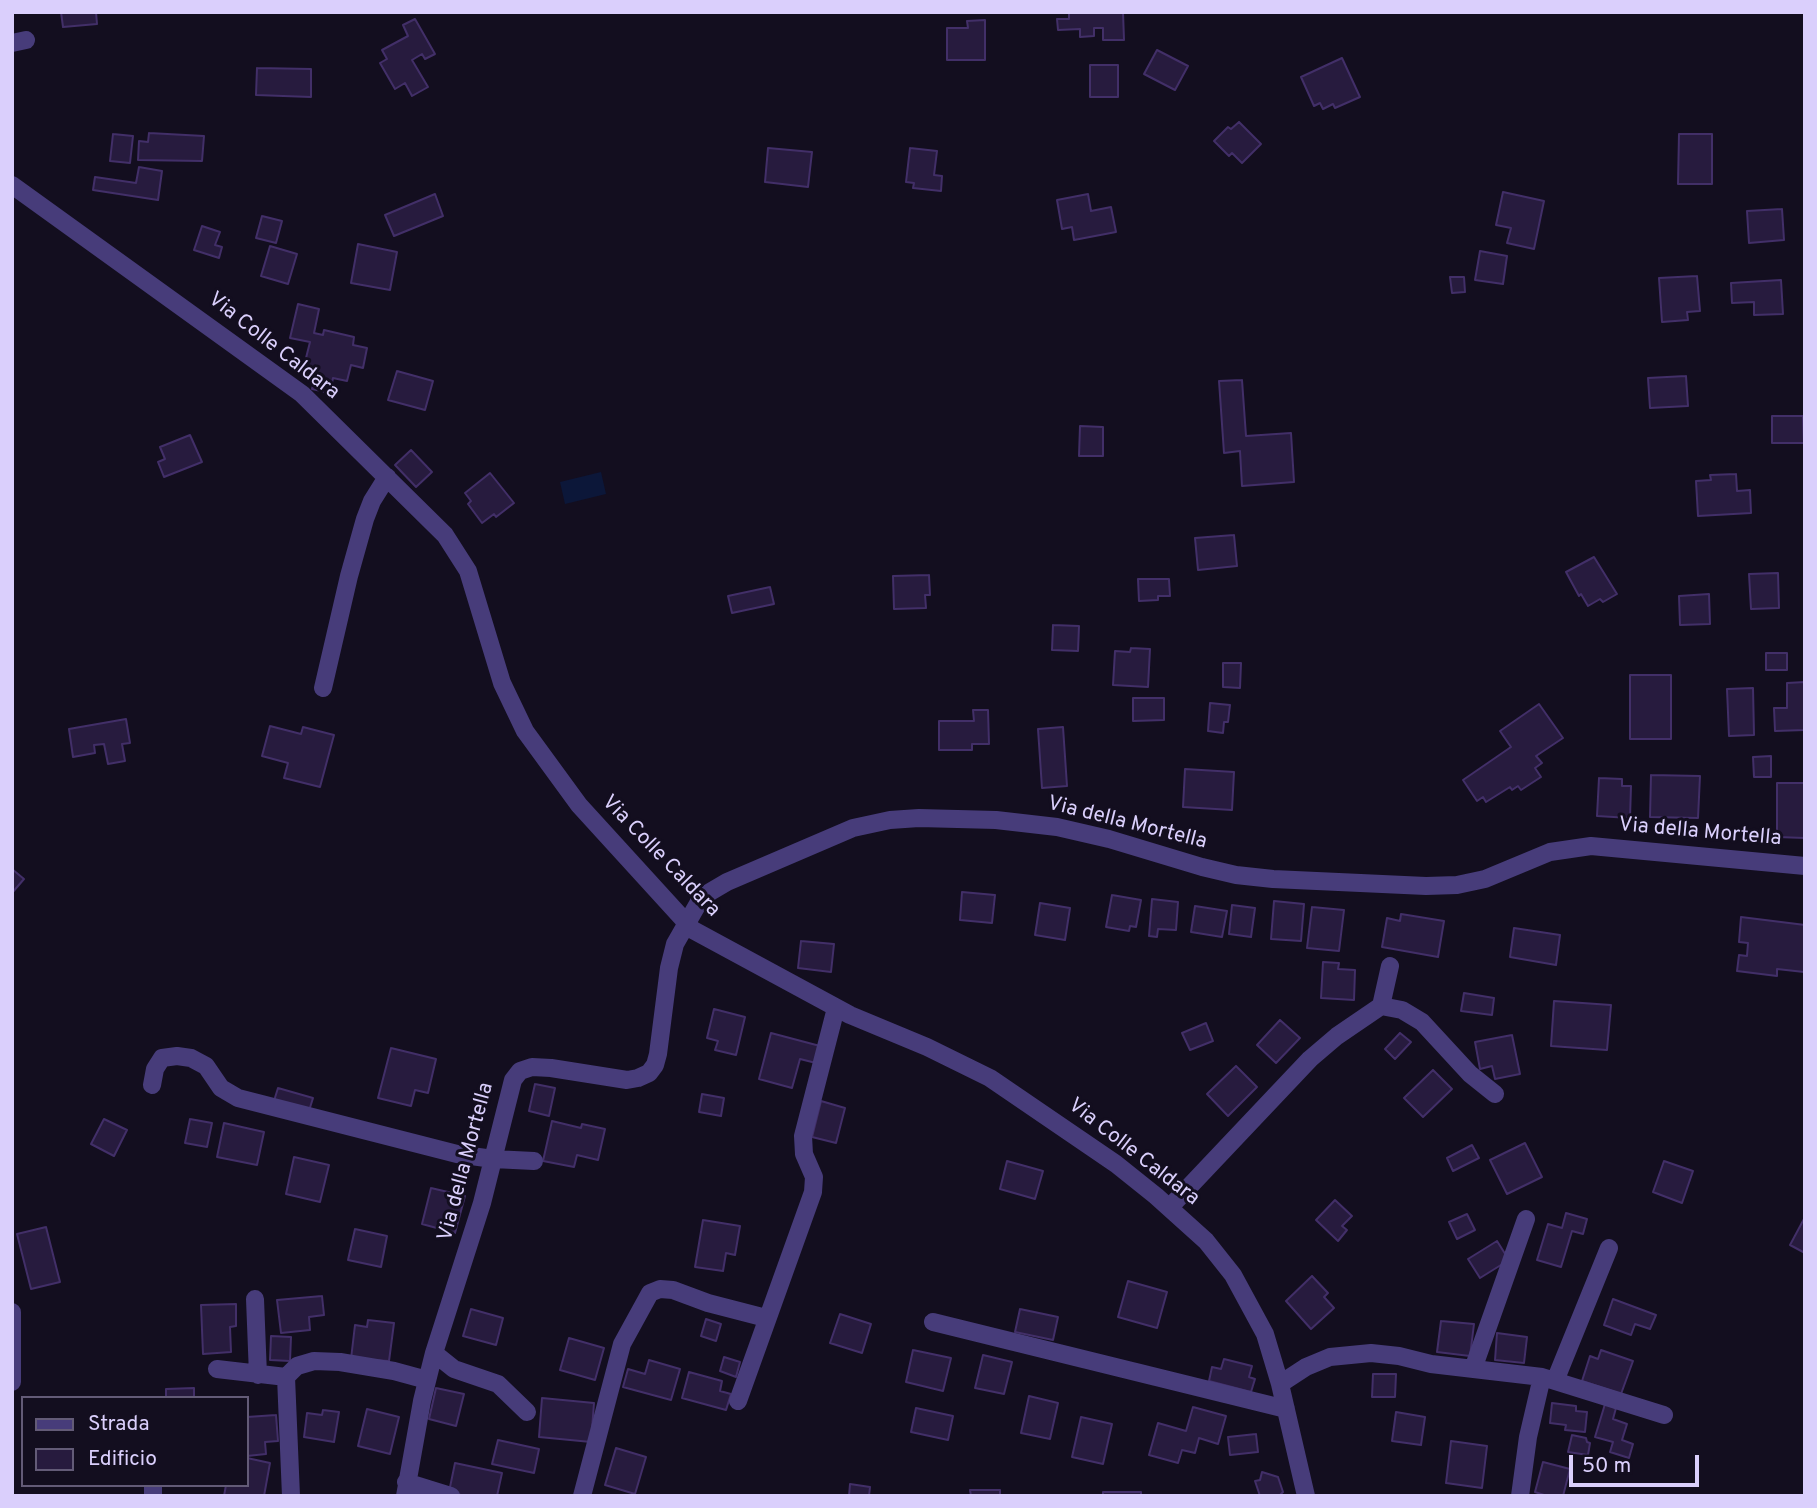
<!DOCTYPE html>
<style>
body{margin:0}
#map{position:relative;width:1817px;height:1508px;overflow:hidden;background:#130e1f;font-family:Overpass,sans-serif}
canvas{display:block}
.frame{position:absolute;inset:0;border:14px solid #dacffc;pointer-events:none}
.legend{position:absolute;left:21px;top:1396px;width:228px;height:91px;box-sizing:border-box;background:#130e1f;border:2px solid #635b77;margin:0;padding:9px 12px;list-style:none;font-size:21px;color:#dacffc}
.legend li{display:flex;align-items:center;gap:14px;height:35px}
.legend b{width:35px;border:2px solid #635b77}
.scale{position:absolute;left:1569px;top:1455px;width:130px;height:32px;box-sizing:border-box;border:4px solid #dacffc;border-top:0;padding-left:9px;font-size:21px;line-height:24px;white-space:nowrap;color:#dacffc;-webkit-text-stroke:5px #130e1f;paint-order:stroke}
</style>
<div id="map">
<canvas width="1817" height="1508"></canvas>
<div class="frame"></div>
<ul class="legend">
<li><b style="height:9px;background:#473c7a"></b>Strada</li>
<li><b style="height:19px;background:#271b3e"></b>Edificio</li>
</ul>
<div class="scale">50 m</div>
</div>
<script>
const c = document.querySelector('canvas').getContext('2d');
c.lineJoin = 'round';
function fill(path, color) {
  c.fillStyle = color;
  c.fill(path, 'evenodd');
}
function toPath(rows) {
  const path = new Path2D();
  for (const r of rows) {
    path.moveTo(r[0], r[1]);
    for (let i = 2; i < r.length; i += 2) path.lineTo(r[i], r[i + 1]);
  }
  return path;
}
function trace(path, color, width, dash) {
  c.strokeStyle = color;
  c.lineWidth = width;
  c.lineCap = dash ? 'butt' : 'round';
  c.setLineDash(dash || []);
  c.stroke(path);
}
function write(font, color, halo, rows, align = 'center') {
  c.font = font + ' Overpass,sans-serif';
  c.lineWidth = 6;
  c.setLineDash([]);
  c.textBaseline = 'middle';
  c.strokeStyle = halo;
  c.fillStyle = color;
  for (const [text, x, y, turn = 0] of rows) {
    c.save();
    c.translate(x, y);
    c.rotate((+turn || 0) * Math.PI / 180);
    c.textAlign = isNaN(turn) ? turn : align;
    if (halo) c.strokeText(text, 0, 0);
    c.fillText(text, 0, 0);
    c.restore();
  }
}
fill(toPath([
 [601,472,606,494,565,504,560,482]
]), '#0c1739');
const building = toPath([
 [61,12,96,12,97,24,63,27,61,12],
 [1069,12,1123,12,1124,40,1103,40,1103,28,1094,28,1094,36,1080,37,1080,29,1058,30,1057,19,1069,19,1069,12],
 [415,19,435,54,425,59,422,54,412,60,428,87,412,96,405,83,395,89,380,63,387,59,382,50,408,36,403,25,415,19],
 [985,20,985,60,947,60,947,28,968,28,967,21,985,20],
 [1157,50,1188,66,1175,90,1144,74,1157,50],
 [1342,58,1360,97,1335,108,1333,104,1323,109,1320,103,1314,106,1301,77,1342,58],
 [1090,65,1118,65,1118,97,1090,97,1090,65],
 [257,68,311,69,311,97,256,95,257,68],
 [1239,122,1261,144,1242,163,1232,153,1229,156,1214,141,1228,127,1231,129,1239,122],
 [149,133,204,136,202,161,138,160,139,141,148,142,149,133],
 [113,134,133,136,130,163,110,161,113,134],
 [1679,134,1712,134,1712,184,1678,184,1679,134],
 [768,148,812,152,808,187,765,182,768,148],
 [910,148,937,151,934,175,942,176,941,191,913,188,914,183,906,182,910,148],
 [139,167,162,171,158,200,93,190,95,177,136,183,139,167],
 [1503,192,1544,201,1534,249,1507,243,1511,228,1496,225,1503,192],
 [435,194,443,216,394,236,385,215,435,194],
 [1088,194,1091,211,1111,207,1116,232,1074,240,1072,227,1062,229,1057,200,1088,194],
 [1782,209,1784,240,1749,243,1747,211,1782,209],
 [262,216,282,221,276,243,256,238,262,216],
 [202,226,220,232,215,245,222,247,219,258,194,250,202,226],
 [358,244,397,252,390,290,351,283,358,244],
 [270,246,297,254,288,284,261,276,270,246],
 [1480,251,1507,256,1503,284,1475,280,1480,251],
 [1697,276,1700,311,1687,312,1688,320,1662,322,1659,278,1697,276],
 [1450,277,1464,277,1465,292,1452,293,1450,277],
 [1781,280,1783,314,1754,315,1754,302,1732,303,1731,283,1781,280],
 [298,304,319,309,314,333,323,335,324,330,354,337,353,345,367,348,363,368,351,365,347,381,333,378,330,393,312,389,315,377,302,374,310,342,290,338,298,304],
 [397,371,433,381,425,410,388,400,397,371],
 [1686,376,1688,406,1650,408,1648,378,1686,376],
 [1242,380,1246,436,1291,433,1294,482,1242,486,1240,451,1224,453,1219,381,1242,380],
 [1772,416,1803,416,1804,443,1772,443,1772,416],
 [1080,426,1103,427,1103,456,1079,456,1080,426],
 [190,435,202,462,164,477,158,462,165,459,160,447,190,435],
 [411,450,432,472,416,487,395,465,411,450],
 [490,473,514,503,496,517,494,514,482,523,468,504,471,501,465,493,490,473],
 [1736,474,1737,491,1750,490,1751,513,1698,516,1696,481,1711,480,1710,475,1736,474],
 [1234,535,1237,566,1198,570,1195,538,1234,535],
 [1594,557,1617,594,1603,602,1600,599,1588,606,1581,594,1579,596,1566,572,1594,557],
 [1778,573,1779,608,1751,609,1749,574,1778,573],
 [929,575,930,595,925,595,926,608,894,609,893,576,929,575],
 [1138,579,1169,579,1170,596,1158,596,1158,600,1139,601,1138,579],
 [770,587,774,604,732,613,728,596,770,587],
 [1709,594,1710,624,1680,625,1679,596,1709,594],
 [1053,625,1079,626,1078,651,1052,650,1053,625],
 [1131,648,1150,649,1148,687,1113,685,1115,651,1130,652,1131,648],
 [1766,653,1787,653,1787,670,1766,670,1766,653],
 [1223,663,1241,663,1240,688,1223,687,1223,663],
 [1630,675,1671,675,1671,739,1630,739,1630,675],
 [1805,682,1805,730,1775,731,1774,708,1787,708,1787,683,1805,682],
 [1753,688,1754,735,1729,736,1727,689,1753,688],
 [1133,698,1164,698,1164,720,1133,721,1133,698],
 [1210,703,1230,705,1228,722,1224,722,1223,733,1208,731,1210,703],
 [1539,704,1563,738,1536,756,1542,763,1535,768,1541,777,1521,790,1518,786,1512,790,1510,787,1486,802,1483,797,1477,801,1463,780,1511,747,1500,731,1539,704],
 [973,710,988,710,989,744,972,744,972,750,939,750,939,721,974,721,973,710],
 [126,719,130,743,122,744,125,761,108,764,104,744,94,745,95,753,73,757,69,729,126,719],
 [270,726,301,734,303,727,334,735,320,787,284,778,288,763,262,756,270,726],
 [1063,727,1067,786,1042,788,1038,729,1063,727],
 [1771,756,1771,777,1754,777,1753,757,1771,756],
 [1185,769,1234,772,1232,810,1183,807,1185,769],
 [1651,775,1700,776,1698,818,1650,817,1651,775],
 [1599,778,1622,779,1622,786,1631,786,1630,818,1597,816,1599,778],
 [1777,783,1805,783,1805,838,1777,837,1777,783],
 [12,869,24,879,12,893,12,869],
 [962,892,995,895,992,923,960,920,962,892],
 [1112,895,1141,900,1136,927,1130,926,1129,931,1106,927,1112,895],
 [1152,899,1178,902,1176,930,1158,929,1157,937,1149,936,1152,899],
 [1274,901,1304,904,1301,941,1271,939,1274,901],
 [1040,903,1070,908,1065,940,1035,935,1040,903],
 [1232,905,1255,908,1251,937,1229,934,1232,905],
 [1195,906,1227,911,1222,937,1191,932,1195,906],
 [1312,907,1344,910,1339,951,1307,948,1312,907],
 [1401,914,1444,921,1438,957,1382,947,1387,918,1400,921,1401,914],
 [1741,917,1805,925,1804,972,1777,969,1777,976,1737,971,1739,955,1747,956,1748,943,1739,942,1741,917],
 [1514,928,1560,935,1556,965,1510,957,1514,928],
 [801,941,834,944,831,972,798,968,801,941],
 [1323,962,1339,963,1338,969,1355,970,1354,1000,1321,998,1323,962],
 [1464,993,1494,998,1492,1015,1461,1011,1464,993],
 [1554,1001,1611,1005,1607,1050,1551,1046,1554,1001],
 [714,1009,745,1017,736,1055,715,1050,718,1041,707,1038,714,1009],
 [1280,1020,1300,1038,1276,1063,1257,1045,1280,1020],
 [1206,1023,1213,1041,1190,1050,1182,1033,1206,1023],
 [771,1033,820,1046,816,1063,800,1059,792,1088,759,1079,771,1033],
 [1400,1033,1411,1042,1395,1059,1385,1049,1400,1033],
 [1512,1035,1520,1074,1495,1079,1492,1066,1480,1069,1475,1042,1512,1035],
 [391,1048,436,1059,428,1093,415,1090,411,1106,378,1098,391,1048],
 [1236,1066,1257,1087,1228,1116,1207,1094,1236,1066],
 [1433,1070,1452,1089,1423,1117,1404,1098,1433,1070],
 [535,1084,555,1088,549,1116,529,1111,535,1084],
 [278,1088,313,1098,308,1114,273,1104,278,1088],
 [702,1094,724,1098,721,1116,699,1112,702,1094],
 [821,1101,845,1108,836,1143,812,1137,821,1101],
 [104,1119,127,1130,114,1156,91,1144,104,1119],
 [190,1119,212,1123,207,1147,185,1143,190,1119],
 [552,1121,581,1128,582,1124,605,1129,598,1160,577,1155,574,1167,543,1161,552,1121],
 [224,1123,264,1132,257,1165,217,1157,224,1123],
 [1525,1143,1542,1177,1507,1194,1490,1160,1525,1143],
 [1472,1145,1479,1158,1453,1171,1447,1158,1472,1145],
 [294,1157,329,1165,320,1202,286,1194,294,1157],
 [1007,1161,1043,1171,1035,1199,1000,1189,1007,1161],
 [1664,1161,1693,1171,1682,1203,1653,1192,1664,1161],
 [431,1188,465,1196,455,1233,422,1224,431,1188],
 [1335,1200,1352,1216,1342,1226,1347,1230,1338,1241,1316,1220,1335,1200],
 [1566,1213,1587,1219,1583,1234,1572,1231,1561,1267,1537,1260,1548,1224,1562,1228,1566,1213],
 [1467,1214,1475,1230,1457,1239,1449,1222,1467,1214],
 [1805,1217,1805,1253,1790,1245,1805,1217],
 [703,1220,740,1226,735,1255,726,1253,723,1271,695,1267,703,1220],
 [46,1227,60,1282,31,1289,17,1234,46,1227],
 [355,1229,387,1236,381,1267,348,1260,355,1229],
 [1497,1241,1509,1260,1480,1278,1468,1259,1497,1241],
 [1312,1276,1328,1293,1324,1297,1334,1308,1311,1329,1286,1301,1312,1276],
 [1128,1281,1167,1292,1157,1328,1118,1317,1128,1281],
 [322,1296,324,1315,309,1317,310,1330,281,1333,277,1300,322,1296],
 [1613,1299,1656,1315,1650,1329,1635,1324,1631,1335,1604,1325,1613,1299],
 [236,1304,236,1326,230,1327,231,1352,203,1354,201,1305,236,1304],
 [471,1309,503,1318,496,1345,463,1336,471,1309],
 [1020,1309,1058,1317,1053,1340,1015,1332,1020,1309],
 [840,1314,871,1324,862,1353,830,1343,840,1314],
 [706,1319,721,1324,716,1341,701,1336,706,1319],
 [368,1320,394,1323,389,1361,351,1359,355,1325,367,1327,368,1320],
 [1441,1321,1474,1324,1470,1356,1437,1352,1441,1321],
 [1497,1333,1527,1337,1524,1363,1495,1360,1497,1333],
 [271,1336,291,1337,290,1361,270,1360,271,1336],
 [569,1338,604,1348,595,1380,560,1370,569,1338],
 [913,1350,951,1358,943,1391,906,1382,913,1350],
 [1601,1350,1633,1361,1621,1394,1582,1381,1590,1356,1598,1359,1601,1350],
 [983,1355,1012,1362,1004,1394,975,1388,983,1355],
 [724,1357,740,1362,736,1377,720,1371,724,1357],
 [1224,1359,1252,1366,1249,1377,1255,1379,1251,1392,1209,1381,1212,1367,1221,1369,1224,1359],
 [649,1360,680,1369,671,1400,623,1387,628,1369,645,1374,649,1360],
 [689,1372,722,1381,720,1391,731,1394,726,1410,682,1398,689,1372],
 [1373,1374,1396,1374,1395,1397,1372,1397,1373,1374],
 [194,1388,194,1398,166,1398,166,1389,194,1388],
 [436,1388,464,1394,456,1426,429,1419,436,1388],
 [1029,1396,1058,1403,1050,1439,1021,1433,1029,1396],
 [542,1398,594,1403,591,1442,539,1437,542,1398],
 [1552,1403,1576,1406,1576,1411,1587,1412,1585,1432,1565,1430,1566,1425,1550,1423,1552,1403],
 [1605,1404,1616,1408,1613,1419,1627,1424,1622,1440,1633,1444,1629,1458,1610,1452,1613,1442,1595,1437,1605,1404],
 [1193,1407,1226,1416,1218,1444,1199,1438,1195,1453,1182,1450,1178,1463,1149,1455,1158,1423,1186,1431,1193,1407],
 [916,1408,953,1416,948,1440,911,1432,916,1408],
 [367,1409,399,1417,390,1454,358,1446,367,1409],
 [323,1410,339,1412,334,1442,304,1437,307,1413,322,1415,323,1410],
 [1396,1412,1425,1417,1421,1445,1392,1441,1396,1412],
 [276,1415,278,1441,265,1442,266,1454,247,1456,247,1417,276,1415],
 [1081,1417,1112,1424,1103,1464,1072,1457,1081,1417],
 [1256,1434,1258,1452,1230,1455,1228,1437,1256,1434],
 [1572,1435,1586,1438,1587,1442,1590,1443,1588,1455,1568,1452,1572,1435],
 [498,1440,539,1449,534,1473,492,1464,498,1440],
 [1451,1441,1487,1446,1482,1488,1446,1483,1451,1441],
 [616,1448,646,1457,635,1494,605,1485,616,1448],
 [247,1458,270,1463,264,1496,224,1496,226,1485,247,1485,247,1458],
 [1543,1462,1570,1469,1563,1496,1547,1496,1535,1492,1543,1462],
 [455,1463,502,1473,497,1496,465,1496,449,1492,455,1463],
 [1262,1472,1278,1477,1283,1492,1279,1496,1260,1496,1255,1481,1260,1480,1262,1472],
 [850,1484,870,1487,869,1496,849,1496,850,1484],
 [970,1490,1000,1490,1000,1496,971,1496,970,1490],
 [1103,1492,1141,1492,1141,1496,1103,1496,1103,1492]
]);
fill(building, '#271b3e');
trace(building, '#422f68', 2);
trace(toPath([
 [12,43,26,40],
 [12,185,302,394,445,535,468,571,502,683,525,731,579,805,693,930,850,1015,927,1047,990,1078,1116,1164,1156,1196,1206,1241,1233,1275,1265,1334,1280,1384,1306,1496],
 [323,688,349,576,365,519,372,501,387,477],
 [1381,1006,1402,1010,1422,1022,1470,1074,1495,1094],
 [152,1085,155,1069,162,1058,177,1056,191,1058,206,1066,221,1088,238,1098,457,1154,493,1159,534,1161],
 [1170,1207,1310,1059,1337,1036,1381,1006,1390,966],
 [255,1299,258,1375],
 [933,1322,1286,1409],
 [434,1353,454,1369,498,1384,527,1412],
 [217,1369,286,1377],
 [1473,1369,1526,1219],
 [1555,1381,1609,1248],
 [12,1382,12,1312],
 [1280,1384,1306,1367,1330,1357,1371,1353,1399,1356,1431,1364,1542,1377,1664,1415],
 [738,1401,813,1192,814,1177,804,1154,803,1136,836,1008],
 [406,1482,451,1496],
 [153,1496,153,1486],
 [291,1496,286,1377,297,1366,314,1361,340,1362,394,1371,427,1380],
 [405,1496,422,1401,434,1353,482,1203,513,1080,520,1071,532,1067,551,1068,627,1080,638,1078,649,1073,655,1065,658,1054,669,968,675,944,699,902,710,892,727,882,853,828,890,820,919,818,996,820,1057,827,1109,839,1202,867,1236,875,1273,879,1426,886,1457,885,1485,879,1550,852,1591,846,1805,866],
 [582,1496,622,1344,650,1293,660,1289,673,1290,708,1303,766,1318],
 [1520,1496,1528,1437,1542,1377]
]), '#473c7a', 18);
write('21px', '#dacffc', '#130e1f', [
 ["Via Colle Caldara",273,347,38],
 ["Via della Mortella",1127,824,14],
 ["Via della Mortella",1700,833,5],
 ["Via Colle Caldara",660,857,46],
 ["Via Colle Caldara",1133,1153,38],
 ["Via della Mortella",467,1162,-75]
]);
</script>
